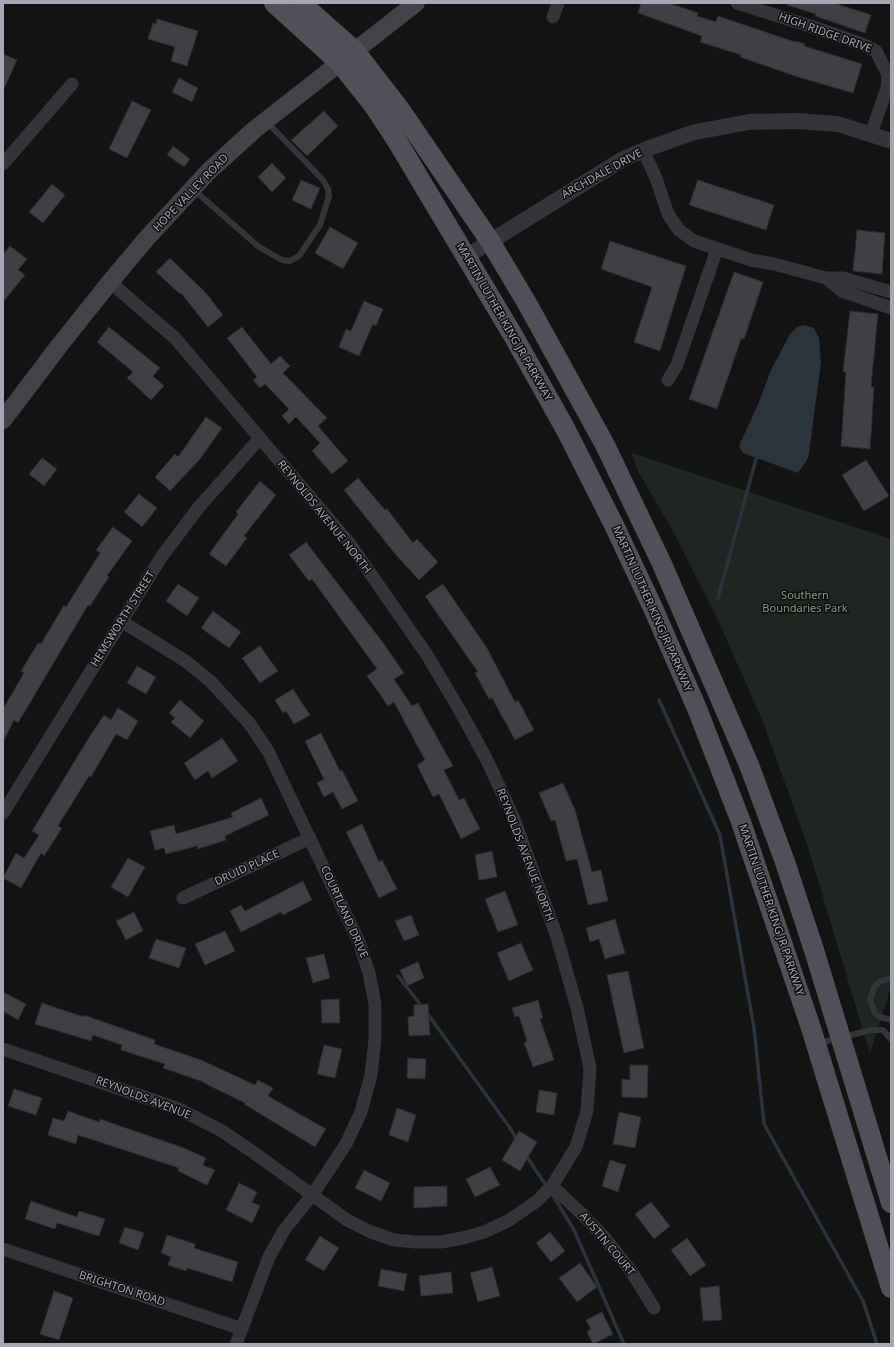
<!DOCTYPE html>
<style>
body{margin:0}
#map{position:relative;width:894px;height:1347px;overflow:hidden;background:#131314;font-family:"Noto Sans",sans-serif}
canvas{display:block}
.frame{position:absolute;inset:0;border:4px solid #a6a7b3;pointer-events:none}
</style>
<div id="map">
<canvas width="894" height="1347"></canvas>
<div class="frame"></div>
</div>
<script>
const c = document.querySelector('canvas').getContext('2d');
c.lineJoin = 'round';
function fill(path, color) {
  c.fillStyle = color;
  c.fill(path, 'evenodd');
}
function toPath(rows) {
  const path = new Path2D();
  for (const r of rows) {
    path.moveTo(r[0], r[1]);
    for (let i = 2; i < r.length; i += 2) path.lineTo(r[i], r[i + 1]);
  }
  return path;
}
function trace(path, color, width, dash) {
  c.strokeStyle = color;
  c.lineWidth = width;
  c.lineCap = dash ? 'butt' : 'round';
  c.setLineDash(dash || []);
  c.stroke(path);
}
function write(font, color, halo, rows, align = 'center') {
  c.font = font + ' "Noto Sans",sans-serif';
  c.lineWidth = 3;
  c.setLineDash([]);
  c.textBaseline = 'middle';
  c.strokeStyle = halo;
  c.fillStyle = color;
  for (const [text, x, y, turn = 0] of rows) {
    c.save();
    c.translate(x, y);
    c.rotate((+turn || 0) * Math.PI / 180);
    c.textAlign = isNaN(turn) ? turn : align;
    if (halo) c.strokeText(text, 0, 0);
    c.fillText(text, 0, 0);
    c.restore();
  }
}
fill(toPath([
 [632,453,891,539,891,987,870,1054,807,844,763,722,718,620,675,535,638,471]
]), '#1f2621');
fill(toPath([
 [804,325,814,328,819,338,821,362,809,454,807,460,798,473,743,453,739,446,759,402,771,370,790,334,797,327]
]), '#2d333c');
trace(toPath([
 [718,598,756,459,759,455],
 [659,700,720,835,754,1028,764,1124,863,1301,877,1344],
 [398,976,423,1008],
 [427,1013,510,1128,517,1140],
 [525,1154,547,1187],
 [551,1192,574,1230,624,1344]
]), '#2d333c', 3.5);
const building = toPath([
 [641,3,669,3,698,13,697,16,716,22,718,16,795,42,796,41,805,44,804,46,862,64,853,93,798,77,740,57,741,55,700,42,702,36,638,13,641,3],
 [787,3,834,3,871,15,865,33,815,16,816,14,787,5,787,3],
 [157,19,198,31,187,66,171,61,175,47,148,39,153,23,156,24,157,19],
 [3,54,17,60,3,91,3,54],
 [179,78,198,88,192,102,172,92,179,78],
 [132,101,151,110,127,158,109,149,132,101],
 [324,111,338,126,307,156,291,140,324,111],
 [173,146,190,159,184,167,167,155,173,146],
 [272,163,286,178,272,192,258,177,272,163],
 [301,180,320,188,311,209,292,200,301,180],
 [698,180,774,205,766,230,689,205,698,180],
 [52,184,65,195,43,223,29,212,52,184],
 [330,227,358,243,343,269,315,253,330,227],
 [857,230,885,233,882,274,853,271,857,230],
 [610,241,686,266,660,351,634,342,652,287,601,269,610,241],
 [10,246,27,259,18,270,25,275,3,302,3,255,10,246],
 [170,258,206,293,223,315,208,327,181,293,180,294,156,272,170,258],
 [734,272,763,282,744,339,741,339,717,409,689,399,734,272],
 [364,301,383,309,376,326,373,324,359,356,339,347,346,329,351,331,364,301],
 [850,311,878,314,871,387,874,387,870,449,841,446,846,372,843,372,850,311],
 [109,327,160,368,153,376,164,386,151,400,127,378,133,372,97,342,109,327],
 [242,327,271,364,280,356,290,366,283,373,327,418,318,426,348,461,332,474,312,451,320,443,296,417,289,424,282,416,289,409,265,384,260,388,253,380,257,377,227,338,242,327],
 [206,417,222,428,200,459,170,491,155,477,175,454,178,457,206,417],
 [42,458,57,469,44,486,29,474,42,458],
 [866,460,889,496,864,511,842,475,866,460],
 [358,478,385,510,387,509,413,543,417,539,438,562,419,580,396,555,344,490,358,478],
 [260,481,276,495,244,536,247,538,226,566,209,554,238,514,236,512,260,481],
 [139,494,157,508,142,527,124,512,139,494],
 [113,527,132,541,107,576,109,577,90,606,88,605,18,723,14,720,3,742,3,709,24,673,21,671,38,643,41,644,64,605,66,607,100,553,96,550,113,527],
 [306,542,384,644,404,673,394,679,412,706,418,703,453,766,444,770,459,800,464,798,480,829,461,839,439,794,433,797,417,765,425,760,394,702,388,706,367,676,377,669,312,579,309,581,289,555,306,542],
 [178,584,199,598,187,616,166,601,178,584],
 [443,584,487,648,515,702,518,700,534,730,515,740,492,698,489,699,475,673,478,672,425,596,443,584],
 [213,611,241,632,229,648,201,628,213,611],
 [260,646,278,671,260,683,242,658,260,646],
 [137,666,156,677,146,694,127,683,137,666],
 [293,689,310,715,294,724,286,711,283,713,275,700,293,689],
 [180,700,204,721,190,738,171,722,175,718,169,713,180,700],
 [118,708,138,721,127,740,116,734,91,777,89,776,58,826,62,828,44,856,41,853,21,888,3,878,16,853,24,858,39,835,32,831,90,736,104,715,111,720,118,708],
 [321,733,340,771,342,770,358,801,342,809,333,792,324,797,317,783,324,779,305,741,321,733],
 [222,738,238,761,212,778,208,771,195,780,184,763,222,738],
 [563,783,575,810,592,872,601,870,608,901,588,905,577,859,566,861,555,820,551,821,539,793,563,783],
 [261,798,269,815,225,836,226,840,198,849,197,846,166,854,164,848,155,850,150,831,174,825,176,834,233,817,231,813,261,798],
 [362,824,379,862,382,860,397,889,379,898,346,832,362,824],
 [492,851,497,877,479,880,475,855,492,851],
 [128,858,145,867,128,897,111,887,128,858],
 [303,881,312,900,283,915,281,912,241,932,230,911,241,905,245,911,303,881],
 [505,891,518,925,498,932,485,899,505,891],
 [134,912,143,931,126,940,116,921,134,912],
 [411,915,419,935,404,941,395,921,411,915],
 [615,919,625,953,605,959,599,939,590,942,586,928,615,919],
 [225,931,235,951,205,965,195,944,225,931],
 [156,939,186,948,179,968,149,958,156,939],
 [521,943,533,970,509,981,497,953,521,943],
 [324,954,330,978,313,983,306,958,324,954],
 [418,962,424,978,407,986,400,970,418,962],
 [628,971,644,1048,624,1053,607,975,628,971],
 [3,992,26,1004,18,1020,3,1011,3,992],
 [339,999,340,1023,322,1023,321,1000,339,999],
 [538,1000,543,1018,540,1019,554,1060,533,1067,524,1043,527,1041,519,1016,515,1017,512,1008,538,1000],
 [42,1003,84,1017,84,1015,155,1040,154,1044,201,1060,255,1085,258,1080,273,1088,268,1096,326,1129,315,1147,244,1104,245,1103,204,1083,204,1082,163,1068,165,1064,121,1050,122,1045,93,1035,91,1041,35,1024,42,1003],
 [428,1004,430,1035,409,1036,408,1017,414,1016,414,1005,428,1004],
 [324,1045,342,1049,335,1078,317,1074,324,1045],
 [408,1058,426,1059,425,1079,407,1078,408,1058],
 [630,1065,648,1065,647,1098,622,1097,622,1079,630,1080,630,1065],
 [14,1089,42,1098,36,1115,8,1106,14,1089],
 [539,1090,557,1093,554,1115,536,1112,539,1090],
 [397,1108,416,1115,408,1142,389,1135,397,1108],
 [68,1111,99,1122,100,1119,184,1148,206,1158,203,1165,215,1170,207,1185,178,1171,179,1168,78,1135,76,1144,48,1135,53,1118,64,1121,68,1111],
 [619,1112,641,1117,635,1148,613,1144,619,1112],
 [519,1131,537,1142,520,1171,502,1160,519,1131],
 [610,1160,626,1165,618,1192,602,1186,610,1160],
 [490,1167,500,1185,475,1197,466,1179,490,1167],
 [364,1170,390,1183,381,1201,355,1188,364,1170],
 [239,1183,257,1192,252,1202,260,1206,252,1223,226,1210,239,1183],
 [447,1186,447,1206,414,1208,414,1187,447,1186],
 [31,1201,77,1217,79,1211,105,1219,99,1236,57,1223,55,1229,25,1219,31,1201],
 [651,1202,670,1226,654,1239,635,1214,651,1202],
 [125,1227,144,1233,138,1250,119,1243,125,1227],
 [550,1232,565,1251,551,1262,536,1243,550,1232],
 [167,1235,195,1244,194,1248,238,1262,232,1282,187,1268,186,1271,168,1265,171,1257,161,1253,167,1235],
 [320,1236,339,1248,324,1271,305,1260,320,1236],
 [687,1238,706,1265,690,1276,671,1250,687,1238],
 [580,1263,597,1287,577,1302,559,1278,580,1263],
 [492,1267,500,1296,478,1302,470,1273,492,1267],
 [381,1269,407,1274,404,1291,378,1286,381,1269],
 [451,1272,453,1293,421,1296,419,1276,451,1272],
 [719,1286,722,1320,703,1321,700,1288,719,1286],
 [54,1291,73,1298,59,1340,40,1334,54,1291],
 [602,1312,613,1334,593,1344,587,1332,591,1329,586,1320,602,1312]
]);
fill(building, '#404044');
trace(building, '#2d2d30', 1);
trace(toPath([
 [194,190,259,247,282,260,290,261,299,256,320,225,329,196,328,189,323,180,267,122],
 [891,978,879,982,874,987,870,1000,875,1013,880,1017,891,1020],
 [819,1043,871,1030,883,1030,891,1039]
]), '#343439', 6);
trace(toPath([
 [737,3,813,27,862,44,876,51,888,75,887,88,871,134],
 [553,17,558,3],
 [643,150,656,178,668,214,679,230,694,241,751,260,774,264,826,278,843,278,891,292],
 [3,164,72,84],
 [826,278,842,291,891,308],
 [668,380,677,365,717,249],
 [121,621,187,662,211,682,249,723,268,751,359,942,369,973,375,1004,375,1040,371,1075,361,1112,346,1144,313,1194,284,1230,269,1257,236,1344],
 [3,813,162,556,199,507,260,438],
 [183,898,310,838],
 [3,1049,179,1109,222,1131,250,1150,347,1220,371,1232,394,1240,416,1242,441,1242,463,1238,484,1232,508,1221,537,1201,552,1186,576,1147,587,1111,590,1068,577,1008,556,934,514,819,487,760,459,709,427,655,350,544,175,338,110,282],
 [552,1186,582,1214,605,1238,631,1271,654,1308],
 [3,1249,242,1329]
]), '#343439', 13);
trace(toPath([
 [467,256,623,159,649,148,695,132,749,122,798,121,838,124,891,141]
]), '#343439', 16);
trace(toPath([
 [3,420,59,346,110,282,147,238,208,172,254,130,416,3]
]), '#424349', 18);
trace(toPath([
 [274,3,340,63,374,106,397,141,514,337,566,430,614,525,653,608,696,706,741,822,811,1028,891,1288],
 [301,3,355,51,399,108,490,241,528,305,605,445,662,564,749,765,785,862,814,950,891,1203]
]), '#505158', 20);
write('11px', '#a6a7b3', '#0e0e0f', [
 ["HIGH RIDGE DRIVE",825,33,20],
 ["ARCHDALE DRIVE",602,174,-29],
 ["HOPE VALLEY ROAD",191,193,-46],
 ["MARTIN LUTHER KING JR PARKWAY",504,322,60],
 ["REYNOLDS AVENUE NORTH",324,517,51],
 ["MARTIN LUTHER KING JR PARKWAY",652,609,66],
 ["HEMSWORTH STREET",123,619,-58],
 ["REYNOLDS AVENUE NORTH",525,855,69],
 ["DRUID PLACE",247,868,-25],
 ["MARTIN LUTHER KING JR PARKWAY",771,910,71],
 ["COURTLAND DRIVE",344,912,66],
 ["REYNOLDS AVENUE",143,1098,21],
 ["AUSTIN COURT",607,1244,50],
 ["BRIGHTON ROAD",122,1289,18]
]);
write('11px', '#7e9d86', '#0e0e0f', [
 ["Southern",805,596],
 ["Boundaries Park",805,609]
]);
</script>
